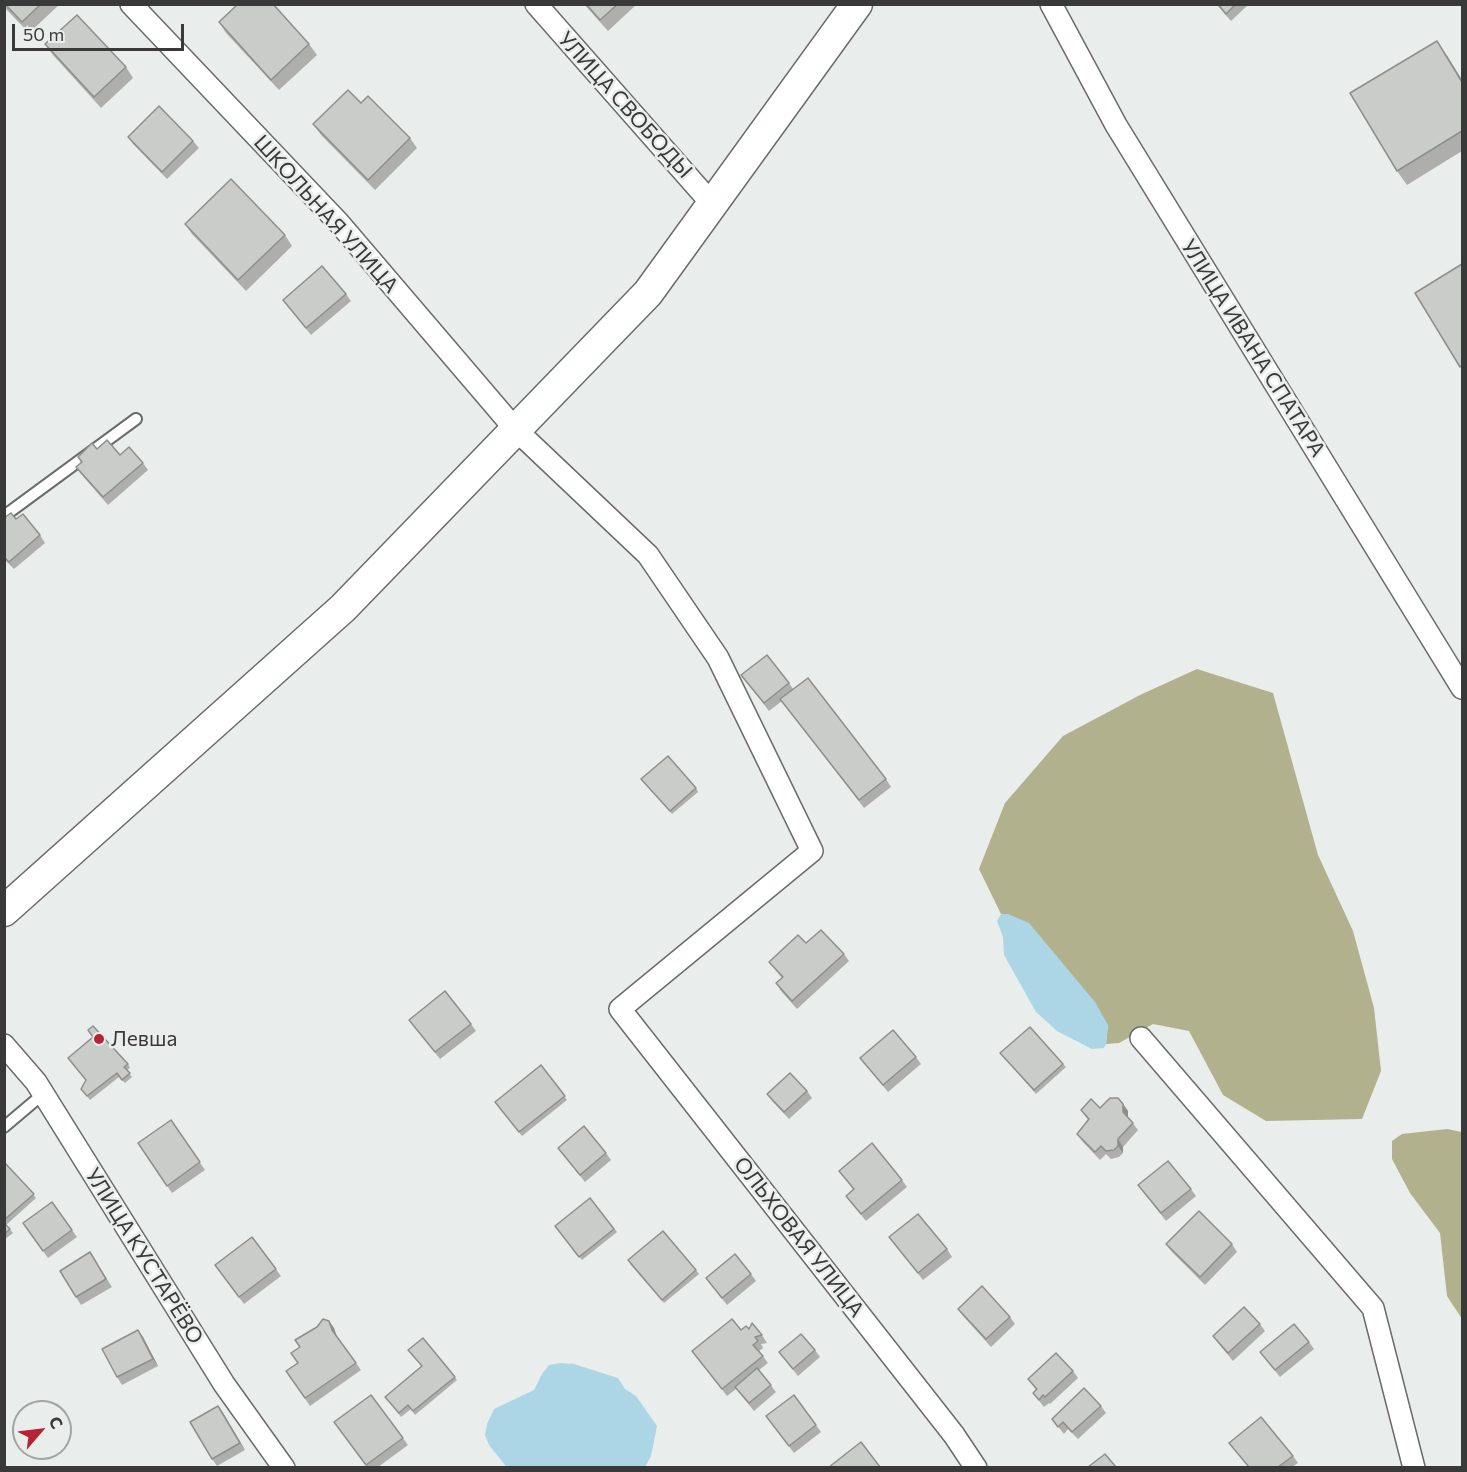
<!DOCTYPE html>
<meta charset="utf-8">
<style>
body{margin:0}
#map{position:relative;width:1467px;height:1472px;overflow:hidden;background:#e9edeb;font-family:Commissioner,sans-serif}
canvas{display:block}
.frame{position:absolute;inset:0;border:6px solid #383938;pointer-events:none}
.north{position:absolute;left:12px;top:1400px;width:60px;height:60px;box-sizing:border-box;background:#e9edeb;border:2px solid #a2a5a3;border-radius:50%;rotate:62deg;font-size:16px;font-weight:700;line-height:24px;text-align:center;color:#383938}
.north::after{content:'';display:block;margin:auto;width:21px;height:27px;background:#b62433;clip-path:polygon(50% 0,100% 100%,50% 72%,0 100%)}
.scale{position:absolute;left:12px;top:24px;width:172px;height:27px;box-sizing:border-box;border:3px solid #383938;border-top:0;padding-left:8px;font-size:18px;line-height:21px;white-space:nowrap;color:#383938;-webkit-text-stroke:4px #e9edeb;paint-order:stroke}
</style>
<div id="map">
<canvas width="1467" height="1472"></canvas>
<div class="frame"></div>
<div class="north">С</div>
<div class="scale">50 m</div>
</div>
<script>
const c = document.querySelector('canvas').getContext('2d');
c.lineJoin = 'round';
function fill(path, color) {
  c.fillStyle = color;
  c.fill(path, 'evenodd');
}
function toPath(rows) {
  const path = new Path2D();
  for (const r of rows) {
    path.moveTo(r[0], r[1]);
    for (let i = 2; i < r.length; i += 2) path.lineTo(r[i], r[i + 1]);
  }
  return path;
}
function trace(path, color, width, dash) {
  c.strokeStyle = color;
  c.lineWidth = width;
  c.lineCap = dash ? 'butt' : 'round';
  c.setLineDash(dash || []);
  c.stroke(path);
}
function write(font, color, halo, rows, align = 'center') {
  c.font = font + ' Commissioner,sans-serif';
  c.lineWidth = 5;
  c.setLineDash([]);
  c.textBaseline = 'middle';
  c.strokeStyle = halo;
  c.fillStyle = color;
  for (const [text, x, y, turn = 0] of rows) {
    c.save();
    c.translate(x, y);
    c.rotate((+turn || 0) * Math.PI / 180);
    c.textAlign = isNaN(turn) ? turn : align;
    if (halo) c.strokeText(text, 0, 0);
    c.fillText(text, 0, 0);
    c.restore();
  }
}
fill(toPath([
 [1197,669,1273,693,1318,855,1353,931,1374,1008,1381,1071,1362,1119,1266,1121,1223,1095,1189,1031,1153,1024,1119,1043,1106,1044,1108,1025,1008,914,1001,914,979,869,1005,803,1063,736,1140,695],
 [1447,1129,1462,1132,1462,1319,1447,1296,1440,1233,1410,1193,1392,1159,1392,1141,1402,1134]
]), '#b1b18e');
fill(toPath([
 [1001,914,1008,914,1029,923,1095,1002,1108,1025,1106,1044,1104,1048,1092,1049,1057,1031,1036,1012,1004,955,1003,937,997,921],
 [560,1363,574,1364,618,1378,625,1389,636,1396,657,1426,651,1456,645,1467,508,1468,505,1465,489,1445,485,1435,487,1424,494,1409,534,1390,542,1374,549,1365]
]), '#acd6e6');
const service = toPath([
 [4,516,136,419],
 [4,1127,43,1094]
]);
const minor = toPath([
 [131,4,339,223,515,429,648,555,718,658,812,851,620,1009,954,1435,976,1468],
 [536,4,713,205],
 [1051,4,1116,125,1462,688],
 [1141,1038,1373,1308,1414,1468],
 [4,1045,36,1082,224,1384,284,1468]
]);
const secondary = toPath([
 [4,911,343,608,648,293,857,4]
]);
trace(service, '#686c6a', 14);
trace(minor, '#686c6a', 24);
trace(secondary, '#686c6a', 33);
trace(service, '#fff', 10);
trace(minor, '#fff', 21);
trace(secondary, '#fff', 30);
fill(toPath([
 [4,4,60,4,29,33,4,7],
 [584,4,637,4,608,31],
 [1216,4,1249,4,1231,21],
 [219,22,309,44,317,55,279,90,226,33],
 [45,44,126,67,133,78,101,108,53,55],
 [1447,55,1462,80,1462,151,1407,185,1397,171],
 [361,103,410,138,417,148,375,190,321,135,313,124],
 [128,137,193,141,199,148,167,179,133,144],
 [185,224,285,235,292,246,246,291,192,234],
 [346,294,351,301,311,335,283,300],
 [97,449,120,455,143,463,148,470,108,505,81,474,76,467,81,462,78,457],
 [4,518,16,519,40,535,45,543,14,569,4,559],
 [741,675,789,683,793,689,886,779,891,787,864,808,782,701,769,711],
 [641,779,696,788,698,792,672,814],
 [806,943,844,954,849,961,797,1009,781,991,776,983,782,978,769,962],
 [409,1020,471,1024,476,1031,440,1059],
 [1000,1053,1063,1064,1066,1067,1036,1094],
 [916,1057,921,1064,888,1092,860,1058],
 [128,1064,130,1068,127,1070,132,1077,125,1083,119,1077,90,1100,81,1089],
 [541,1065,567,1100,522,1136,495,1102],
 [807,1091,812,1098,789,1119,772,1101,767,1094],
 [1123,1104,1128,1111,1128,1117,1138,1130,1123,1147,1123,1153,1119,1157,1111,1159,1106,1154,1100,1160,1082,1141,1077,1134,1088,1120,1081,1110,1100,1108],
 [171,1120,205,1170,172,1193,138,1143],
 [558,1148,606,1153,611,1160,585,1182],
 [4,1162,36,1198,6,1225,13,1233,4,1240],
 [839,1171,902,1180,907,1187,866,1221,846,1196,853,1189],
 [1138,1185,1191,1189,1196,1196,1166,1221],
 [590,1198,617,1232,582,1260,555,1226],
 [52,1202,77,1237,48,1258,23,1223],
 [252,1237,281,1276,244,1304,215,1265],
 [889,1237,947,1249,952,1257,923,1280],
 [1166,1244,1232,1244,1237,1252,1205,1285,1171,1251],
 [90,1252,112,1287,81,1305,76,1297],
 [630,1264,696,1270,699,1274,664,1303],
 [751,1274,756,1281,727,1305,706,1278],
 [958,1309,1010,1317,1015,1324,991,1347,963,1316],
 [329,1321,334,1328,337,1337,361,1370,310,1406,286,1371,297,1363,300,1347],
 [1260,1324,1265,1331,1233,1361,1218,1343,1213,1336],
 [749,1329,762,1335,767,1343,761,1344,763,1348,759,1351,768,1363,759,1370,776,1392,754,1411,736,1389,727,1396,692,1351],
 [138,1330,143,1337,158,1366,122,1385,117,1377],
 [423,1338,457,1380,415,1415,411,1409,401,1417,385,1397,421,1366],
 [1309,1342,1314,1349,1280,1377,1260,1352],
 [815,1350,820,1357,798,1376,779,1352],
 [1073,1371,1078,1378,1050,1404,1049,1403,1044,1407,1033,1393,1036,1390,1028,1379],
 [371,1395,408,1445,378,1467,367,1467,334,1422],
 [794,1395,821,1432,794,1453,766,1416],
 [1101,1406,1106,1413,1078,1439,1068,1429,1064,1434,1052,1419],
 [223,1413,245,1450,217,1466,212,1459],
 [1229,1443,1293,1456,1298,1463,1292,1467,1249,1467]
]), '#aeafad');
fill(toPath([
 [1437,41,1462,80,1462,82],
 [1123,1104,1128,1111,1128,1119,1123,1112],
 [1118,1139,1123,1147,1123,1153,1118,1146],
 [329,1321,334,1328,337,1337,332,1330],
 [138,1330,143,1337,158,1366,153,1359],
 [218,1406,223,1413,245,1450,240,1443]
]), '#8d8f8d');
const building = toPath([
 [5,4,41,4,22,22,5,4],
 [238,4,273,4,309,44,271,80,219,22,238,4],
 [586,4,618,4,600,20,586,4],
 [1218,4,1236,4,1226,14,1218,4],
 [77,15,126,67,94,97,45,44,77,15],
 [1437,41,1462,82,1462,131,1397,171,1350,93,1437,41],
 [348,90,361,103,368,96,410,138,368,180,313,124,348,90],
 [159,106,193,141,162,172,128,137,159,106],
 [231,179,285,235,238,280,185,224,231,179],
 [1462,264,1462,365,1460,367,1415,293,1462,264],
 [322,266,346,294,306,328,283,300,322,266],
 [107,440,120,455,129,447,143,463,103,497,76,467,82,462,78,457,92,443,97,449,107,440],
 [11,513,16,519,23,514,40,535,9,562,4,557,4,518,11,513],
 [767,655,789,683,764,703,741,675,767,655],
 [808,678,886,779,859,800,780,699,808,678],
 [668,756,696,788,670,811,641,779,668,756],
 [821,930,844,954,792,1001,776,983,783,977,769,962,798,935,806,943,821,930],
 [445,991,471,1024,435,1052,409,1020,445,991],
 [93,1026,128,1064,124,1067,130,1073,122,1080,117,1073,87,1096,81,1089,86,1080,68,1058,93,1037,88,1030,93,1026],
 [1030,1027,1063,1064,1034,1090,1000,1053,1030,1027],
 [893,1030,916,1057,883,1085,860,1058,893,1030],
 [541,1065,565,1096,519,1132,495,1102,541,1065],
 [790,1073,807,1091,784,1112,767,1094,790,1073],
 [1110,1098,1118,1098,1123,1104,1123,1112,1133,1123,1118,1139,1118,1146,1114,1150,1106,1151,1101,1146,1095,1152,1077,1134,1089,1119,1081,1110,1091,1099,1100,1108,1110,1098],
 [171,1120,200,1162,167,1186,138,1143,171,1120],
 [584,1126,606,1153,580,1175,558,1148,584,1126],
 [872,1143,902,1180,861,1214,846,1196,854,1189,839,1171,872,1143],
 [1168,1161,1191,1189,1161,1213,1138,1185,1168,1161],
 [4,1162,34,1194,4,1220,4,1162],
 [590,1198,614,1229,579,1257,555,1226,590,1198],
 [52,1202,72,1230,43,1251,23,1223,52,1202],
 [1199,1211,1232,1244,1200,1277,1166,1244,1199,1211],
 [918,1214,947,1249,918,1273,889,1237,918,1214],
 [4,1223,10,1229,4,1234,4,1223],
 [663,1231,696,1270,662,1300,628,1260,663,1231],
 [252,1237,276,1269,239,1297,215,1265,252,1237],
 [90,1252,106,1279,76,1297,60,1271,90,1252],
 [735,1254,751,1274,722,1298,706,1278,735,1254],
 [982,1286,1010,1317,986,1339,958,1309,982,1286],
 [1244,1307,1260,1324,1228,1353,1213,1336,1244,1307],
 [323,1319,329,1321,332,1330,356,1363,305,1398,286,1371,298,1363,291,1353,300,1347,295,1340,317,1327,323,1319],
 [732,1319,741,1330,746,1326,749,1329,752,1323,762,1335,755,1337,758,1341,753,1345,763,1356,722,1389,692,1351,732,1319],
 [1294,1324,1309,1342,1275,1370,1260,1352,1294,1324],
 [138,1330,153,1359,117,1377,102,1349,138,1330],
 [801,1334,815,1350,793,1369,779,1352,801,1334],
 [423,1338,455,1377,413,1411,408,1405,399,1413,385,1397,422,1366,408,1350,423,1338],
 [1056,1353,1073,1371,1045,1397,1043,1395,1039,1400,1033,1393,1037,1389,1028,1379,1056,1353],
 [757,1368,771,1385,749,1403,735,1387,757,1368],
 [1084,1388,1101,1406,1072,1432,1063,1422,1058,1427,1052,1419,1084,1388],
 [371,1395,403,1438,366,1465,334,1422,371,1395],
 [794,1395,816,1425,789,1446,766,1416,794,1395],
 [218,1406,240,1443,212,1459,190,1422,218,1406],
 [1261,1417,1293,1456,1278,1467,1249,1467,1229,1443,1261,1417],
 [861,1442,880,1467,829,1467,861,1442],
 [1105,1454,1116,1467,1088,1467,1105,1454]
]);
fill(building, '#caccc9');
trace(building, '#8d8f8d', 1.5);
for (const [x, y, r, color] of [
 [99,1039,6,"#b62433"]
]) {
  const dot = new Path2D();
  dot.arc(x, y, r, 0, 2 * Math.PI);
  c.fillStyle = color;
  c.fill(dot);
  trace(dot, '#e9edeb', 2);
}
write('21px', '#383938', '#e9edeb', [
 ["УЛИЦА СВОБОДЫ",625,105,48],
 ["ШКОЛЬНАЯ УЛИЦА",326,214,48],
 ["УЛИЦА ИВАНА СПАТАРА",1253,348,58],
 ["ОЛЬХОВАЯ УЛИЦА",799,1237,52],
 ["УЛИЦА КУСТАРЁВО",144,1256,58]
]);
write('21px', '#383938', '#e9edeb', [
 ["Левша",111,1039]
], 'left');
</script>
